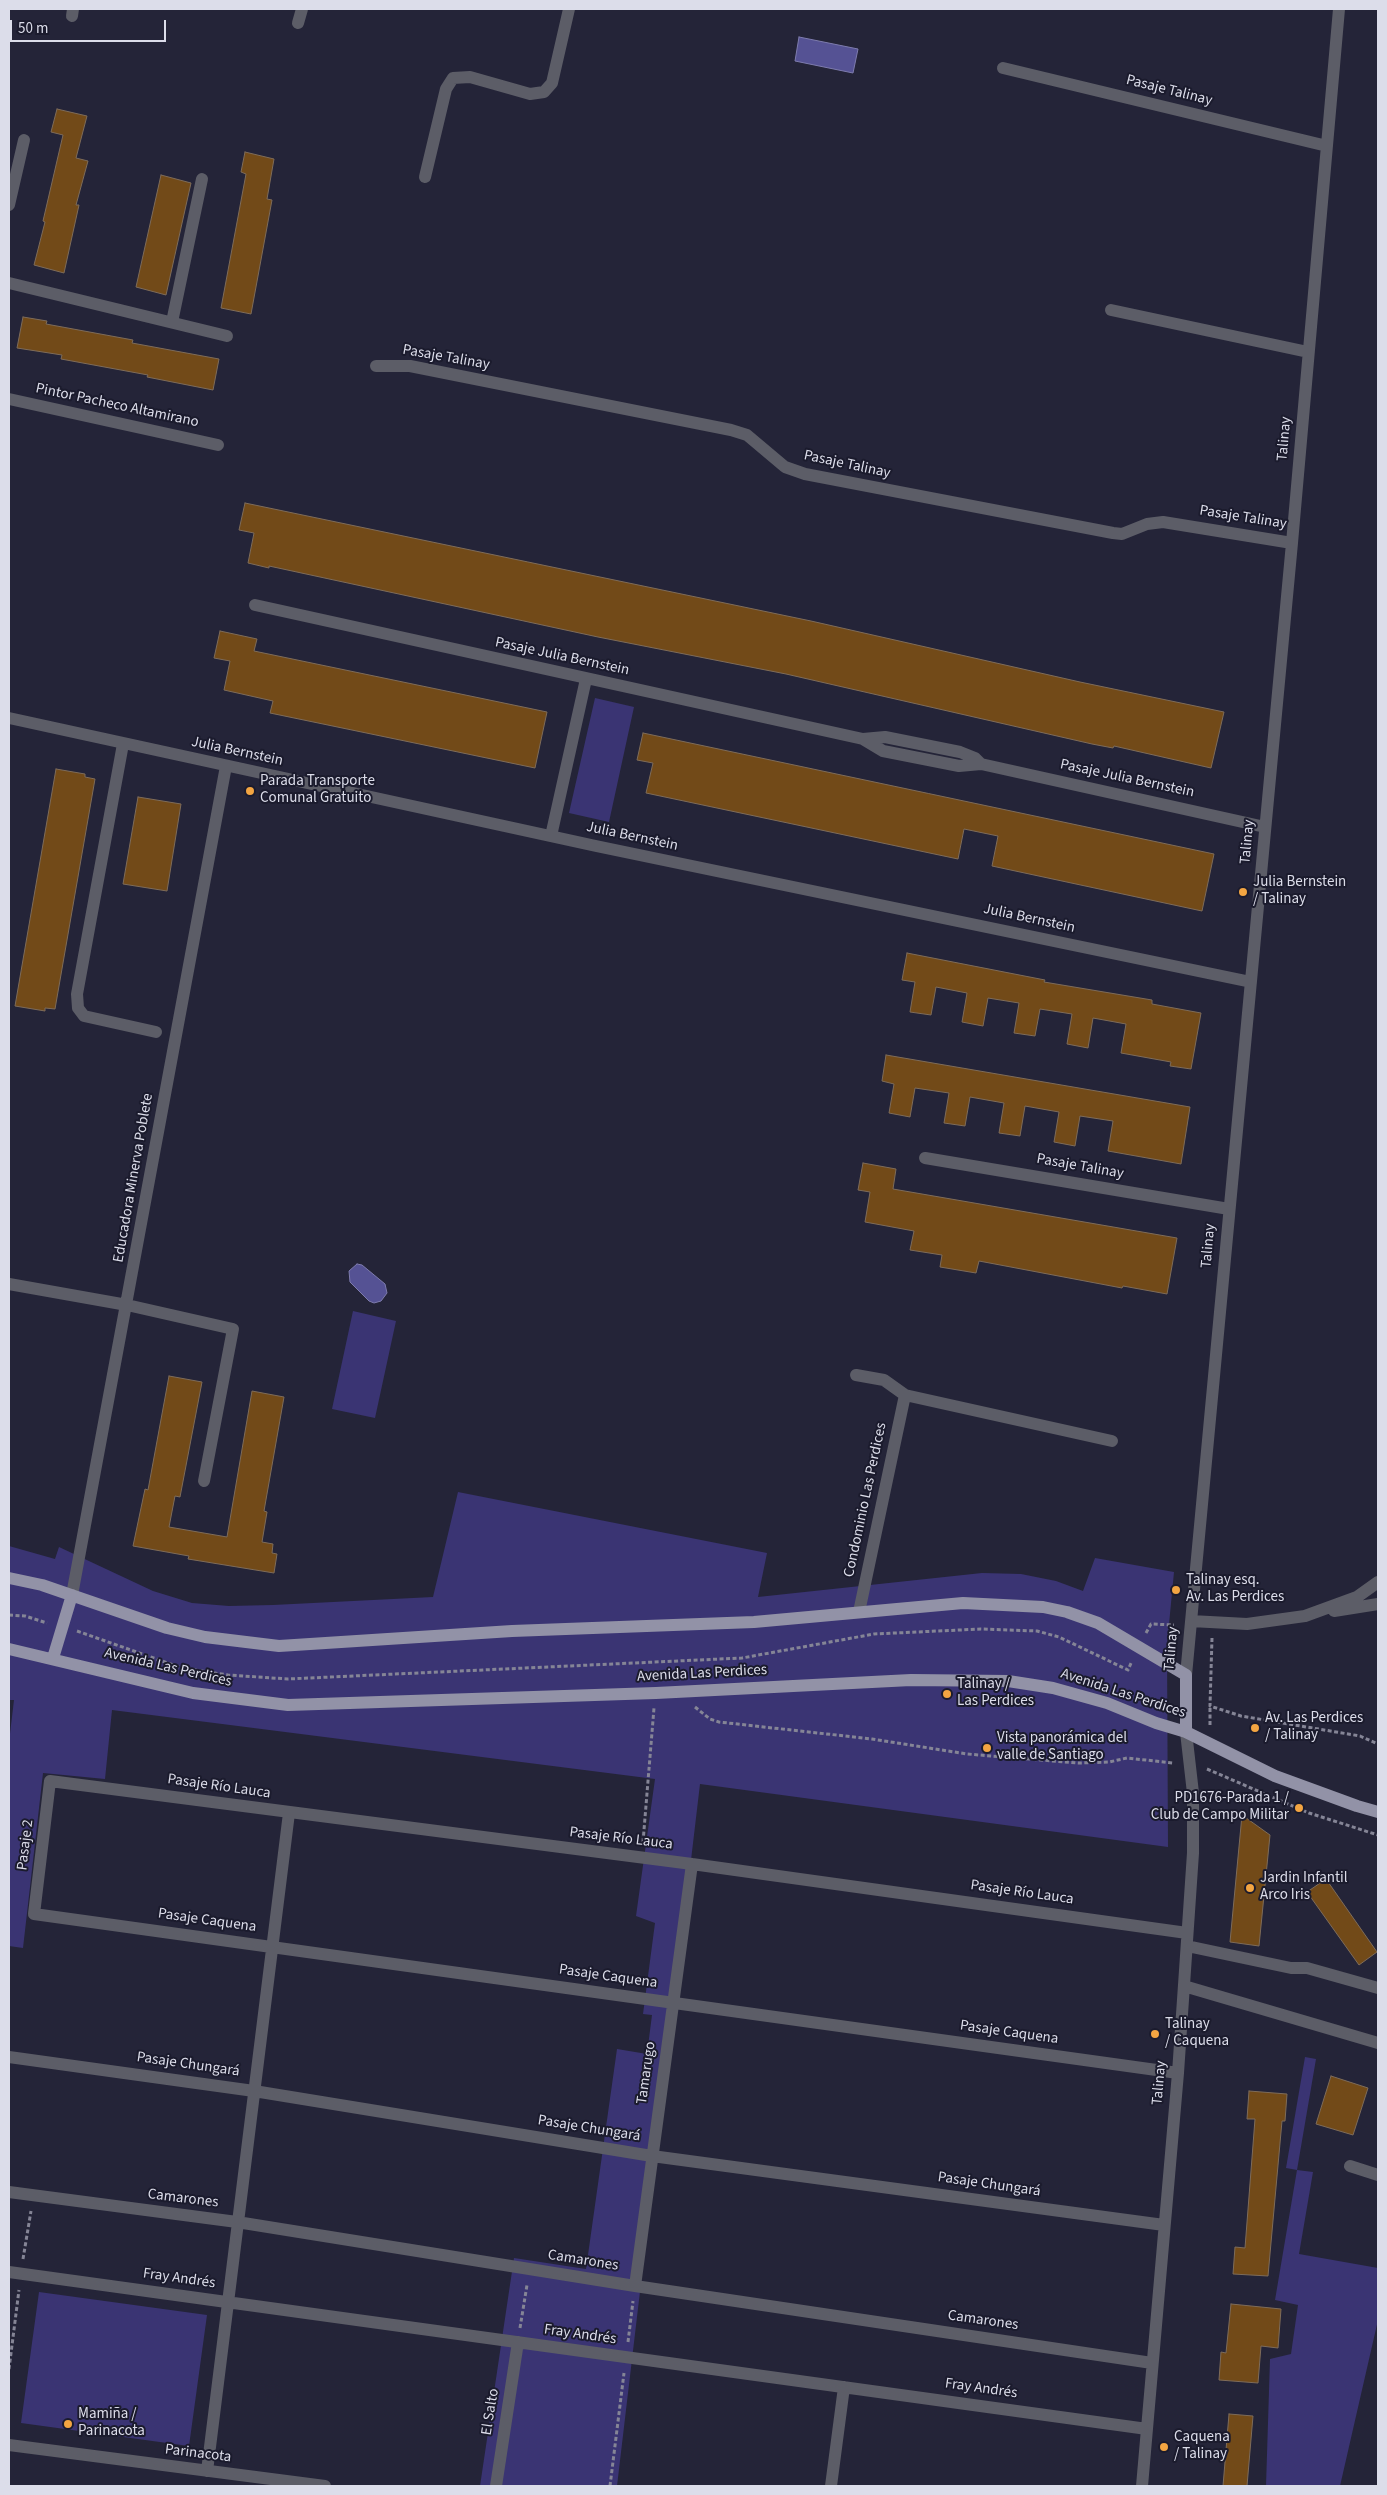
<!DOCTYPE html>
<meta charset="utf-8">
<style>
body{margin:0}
#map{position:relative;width:1387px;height:2495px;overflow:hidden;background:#242438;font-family:"Source Sans 3",sans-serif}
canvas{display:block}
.frame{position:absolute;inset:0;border:10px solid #dcddea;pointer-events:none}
.scale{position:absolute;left:10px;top:20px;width:156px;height:22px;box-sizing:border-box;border:2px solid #dcddea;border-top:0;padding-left:6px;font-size:15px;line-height:18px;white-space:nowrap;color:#dcddea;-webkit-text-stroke:4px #1b1b2d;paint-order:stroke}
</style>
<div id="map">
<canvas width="1387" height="2495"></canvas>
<div class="frame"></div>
<div class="scale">50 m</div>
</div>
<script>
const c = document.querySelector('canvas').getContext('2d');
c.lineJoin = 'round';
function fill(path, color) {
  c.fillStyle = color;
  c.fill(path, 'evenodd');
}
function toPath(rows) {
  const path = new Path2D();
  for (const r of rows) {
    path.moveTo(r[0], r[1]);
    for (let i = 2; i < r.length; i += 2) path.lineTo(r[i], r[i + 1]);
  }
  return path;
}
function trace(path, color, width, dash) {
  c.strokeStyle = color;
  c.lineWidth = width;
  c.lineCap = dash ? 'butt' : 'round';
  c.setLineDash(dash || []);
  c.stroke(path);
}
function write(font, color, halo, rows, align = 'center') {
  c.font = font + ' "Source Sans 3",sans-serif';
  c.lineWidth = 4;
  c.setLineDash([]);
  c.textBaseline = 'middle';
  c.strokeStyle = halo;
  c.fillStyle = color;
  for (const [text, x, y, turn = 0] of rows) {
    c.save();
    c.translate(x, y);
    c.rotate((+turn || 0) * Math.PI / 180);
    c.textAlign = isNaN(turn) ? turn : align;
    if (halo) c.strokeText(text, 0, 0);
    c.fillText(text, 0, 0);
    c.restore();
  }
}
fill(toPath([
 [595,698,634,707,609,822,569,813],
 [353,1311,396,1321,375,1418,332,1409],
 [458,1492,767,1553,758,1597,982,1573,1021,1574,1056,1581,1083,1591,1095,1558,1174,1572,1167,1645,1168,1847,700,1784,617,2486,480,2486,514,2258,586,2269,617,2049,647,2054,652,2015,643,2014,655,1923,636,1916,655,1779,112,1710,105,1779,43,1773,23,1948,9,1946,9,1742,14,1700,9,1700,9,1546,55,1559,59,1547,153,1591,192,1603,229,1606,273,1605,433,1597],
 [1305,2057,1316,2059,1297,2170,1313,2172,1299,2254,1378,2268,1378,2320,1340,2486,1266,2486,1270,2359,1291,2354,1298,2305,1275,2300,1297,2170,1286,2168],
 [39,2292,207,2315,189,2446,21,2423]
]), '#3a3473');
const water = toPath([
 [799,37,858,49,853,73,795,61,799,37],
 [357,1264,362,1265,385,1284,387,1293,381,1301,374,1303,369,1301,350,1282,349,1271,357,1264]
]);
fill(water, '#555294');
trace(water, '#7e7cae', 1);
const building = toPath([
 [57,109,87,116,76,158,88,161,76,205,79,205,64,273,34,265,45,222,43,221,63,135,51,132,57,109],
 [245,152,274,159,267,199,272,200,251,314,221,308,246,174,241,172,245,152],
 [161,175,191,183,166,295,136,287,161,175],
 [23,317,47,321,46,324,133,340,132,343,219,359,213,390,147,377,148,375,61,359,62,355,17,348,23,317],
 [245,503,811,621,1080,682,1224,712,1211,768,1114,746,1113,748,1092,744,786,674,598,637,269,566,269,568,248,563,254,533,239,530,245,503],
 [220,631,257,639,254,651,547,712,535,768,270,713,273,701,224,690,230,661,214,658,220,631],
 [643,733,1214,854,1202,911,992,866,998,836,964,829,958,859,646,793,653,763,637,760,643,733],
 [56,769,85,774,85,777,95,779,55,1009,45,1008,45,1011,15,1006,56,769],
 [138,797,181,804,167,891,123,884,138,797],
 [907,953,1045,980,1044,982,1152,1000,1152,1004,1201,1013,1191,1069,1170,1066,1171,1062,1121,1053,1126,1024,1093,1018,1088,1048,1067,1044,1072,1014,1040,1009,1035,1036,1014,1033,1019,1003,988,998,983,1026,962,1022,967,993,936,987,931,1015,910,1012,915,982,902,980,907,953],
 [886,1055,1190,1107,1181,1164,1108,1151,1113,1121,1080,1116,1075,1146,1054,1142,1059,1112,1025,1106,1020,1136,999,1133,1004,1103,970,1097,965,1126,944,1123,949,1093,915,1088,910,1117,889,1113,894,1084,882,1081,886,1055],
 [863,1163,896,1169,893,1189,1177,1238,1167,1294,1123,1286,1122,1288,979,1261,976,1273,940,1267,942,1255,910,1250,914,1231,865,1222,870,1192,858,1190,863,1163],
 [169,1376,202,1382,180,1497,175,1496,169,1527,227,1537,252,1391,284,1397,264,1511,267,1512,262,1542,273,1544,272,1553,277,1554,274,1573,188,1559,189,1556,133,1546,145,1489,148,1490,169,1376],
 [1242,1815,1270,1835,1259,1946,1230,1942,1242,1815],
 [1326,1879,1377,1952,1359,1965,1307,1892,1326,1879],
 [1331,2076,1368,2088,1353,2135,1316,2124,1331,2076],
 [1249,2091,1287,2094,1285,2121,1282,2121,1268,2276,1233,2274,1235,2247,1245,2248,1255,2119,1247,2119,1249,2091],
 [1231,2304,1281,2309,1278,2348,1261,2346,1258,2383,1219,2380,1221,2352,1226,2353,1231,2304],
 [1229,2414,1253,2416,1247,2486,1223,2486,1229,2414]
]);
fill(building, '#724a18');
trace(building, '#7e6c5a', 1);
trace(toPath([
 [9,1615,25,1616,47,1623],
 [77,1631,182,1668,228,1675,288,1679,742,1658,874,1634,981,1629,1037,1631,1059,1637,1128,1670,1132,1661],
 [1146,1633,1151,1624,1174,1625],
 [1212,1638,1210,1706,1241,1716,1360,1736,1378,1744],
 [695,1707,710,1719,719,1722,872,1739,967,1754,1078,1763,1109,1762,1127,1758,1173,1763],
 [1210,1725,1210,1706],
 [1207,1769,1309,1813,1378,1835],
 [643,1842,654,1708],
 [23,2259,31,2211],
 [520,2328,527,2285],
 [628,2342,633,2301],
 [9,2369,19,2290],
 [610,2486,624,2373]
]), '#858596', 3, [4, 2.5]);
trace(toPath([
 [72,16,73,9],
 [298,23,302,9],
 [1003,68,1327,146],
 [425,177,446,89,453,78,470,77,530,94,544,92,552,83,569,9],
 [9,205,24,140],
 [9,283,227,336],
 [1111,310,1308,352],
 [172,322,202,179],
 [376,366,410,366,731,430,747,435,785,467,805,474,1113,533,1122,534,1147,524,1163,522,1292,543],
 [9,399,218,445],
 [255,605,863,739,883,751,959,766,981,764,1265,827],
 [9,718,596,846,1251,982],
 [863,739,885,737,960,752,975,758,981,764],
 [123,744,77,994,78,1008,84,1016,156,1032],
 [551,836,586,679],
 [925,1158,1229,1209],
 [9,1284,127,1305,233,1329,204,1481],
 [856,1375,884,1380,905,1395,1112,1441],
 [72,1595,226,766],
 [1334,1611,1378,1604],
 [859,1612,905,1395],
 [1191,1621,1247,1624,1305,1616,1357,1597,1378,1582],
 [1186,1675,1292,543,1339,9],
 [1187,1946,1291,1968,1307,1968,1378,1988],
 [1184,1986,1378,2043],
 [9,2057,254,2091,652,2156,1164,2225],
 [1178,2073,34,1914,50,1781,692,1864,1187,1933],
 [1350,2166,1378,2175],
 [9,2192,237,2222,635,2286,1152,2363],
 [9,2272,1147,2429],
 [635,2286,692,1864],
 [9,2445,325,2486],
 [207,2471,289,1813],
 [496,2486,518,2342],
 [831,2486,844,2387],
 [1142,2486,1178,2073,1193,1853,1193,1793,1186,1732]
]), '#5c5d67', 12);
trace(toPath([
 [9,1578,42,1585,167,1628,205,1637,279,1646,512,1631,754,1622,963,1603,1043,1607,1067,1612,1098,1623,1186,1675,1186,1732],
 [9,1649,193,1693,288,1705,656,1693,911,1680,1008,1681,1053,1688,1107,1703,1156,1723,1186,1732,1275,1776,1357,1806,1378,1812],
 [53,1658,72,1595]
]), '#9292a7', 12);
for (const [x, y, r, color] of [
 [250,791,5,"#f3a542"],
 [1243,892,5,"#f3a542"],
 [1176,1590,5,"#f3a542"],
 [947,1694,5,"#f3a542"],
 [1255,1728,5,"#f3a542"],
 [987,1748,5,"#f3a542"],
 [1299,1808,5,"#f3a542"],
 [1250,1888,5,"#f3a542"],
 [1155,2034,5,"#f3a542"],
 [68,2424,5,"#f3a542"],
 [1164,2447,5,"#f3a542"]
]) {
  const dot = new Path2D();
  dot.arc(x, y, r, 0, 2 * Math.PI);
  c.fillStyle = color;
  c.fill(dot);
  trace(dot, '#1b1b2d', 2);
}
write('15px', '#dcddea', '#1b1b2d', [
 ["Pasaje Talinay",1169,91,14],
 ["Pasaje Talinay",446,358,10],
 ["Pintor Pacheco Altamirano",117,406,12],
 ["Talinay",1285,439,-85],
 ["Pasaje Talinay",847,465,12],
 ["Pasaje Talinay",1243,518,9],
 ["Pasaje Julia Bernstein",562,657,12],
 ["Julia Bernstein",237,752,12],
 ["Pasaje Julia Bernstein",1127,779,12],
 ["Julia Bernstein",632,837,12],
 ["Talinay",1248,842,-85],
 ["Julia Bernstein",1029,919,12],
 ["Pasaje Talinay",1080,1167,10],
 ["Educadora Minerva Poblete",134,1178,-80],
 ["Talinay",1209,1246,-85],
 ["Condominio Las Perdices",866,1500,-78],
 ["Talinay",1172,1649,-85],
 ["Avenida Las Perdices",168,1668,13],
 ["Avenida Las Perdices",702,1674,-3],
 ["Avenida Las Perdices",1123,1694,18],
 ["Pasaje Río Lauca",219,1787,8],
 ["Pasaje Río Lauca",621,1839,7],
 ["Pasaje 2",26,1845,-83],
 ["Pasaje Río Lauca",1022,1893,8],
 ["Pasaje Caquena",207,1921,8],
 ["Pasaje Caquena",608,1977,8],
 ["Pasaje Caquena",1009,2033,8],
 ["Pasaje Chungará",188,2065,8],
 ["Tamarugo",647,2073,-82],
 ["Talinay",1160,2083,-85],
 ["Pasaje Chungará",589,2129,9],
 ["Pasaje Chungará",989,2185,8],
 ["Camarones",183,2199,7],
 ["Camarones",583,2261,9],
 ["Fray Andrés",179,2279,8],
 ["Camarones",983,2321,8],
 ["Fray Andrés",580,2335,8],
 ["Fray Andrés",981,2389,8],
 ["El Salto",491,2412,-81],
 ["Parinacota",198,2454,7]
]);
write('15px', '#dcddea', '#1b1b2d', [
 ["Parada Transporte",260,782],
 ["Comunal Gratuito",260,799],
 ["Julia Bernstein",1253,883],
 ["/ Talinay",1253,900],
 ["Talinay esq.",1186,1581],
 ["Av. Las Perdices",1186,1598],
 ["Talinay /",957,1685],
 ["Las Perdices",957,1702],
 ["Av. Las Perdices",1265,1719],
 ["/ Talinay",1265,1736],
 ["Vista panorámica del",997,1739],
 ["valle de Santiago",997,1756],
 ["PD1676-Parada 1 /",1289,1799,"right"],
 ["Club de Campo Militar",1289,1816,"right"],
 ["Jardin Infantil",1260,1879],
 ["Arco Iris",1260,1896],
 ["Talinay",1165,2025],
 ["/ Caquena",1165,2042],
 ["Mamiña /",78,2415],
 ["Parinacota",78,2432],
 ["Caquena",1174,2438],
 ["/ Talinay",1174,2455]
], 'left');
</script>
